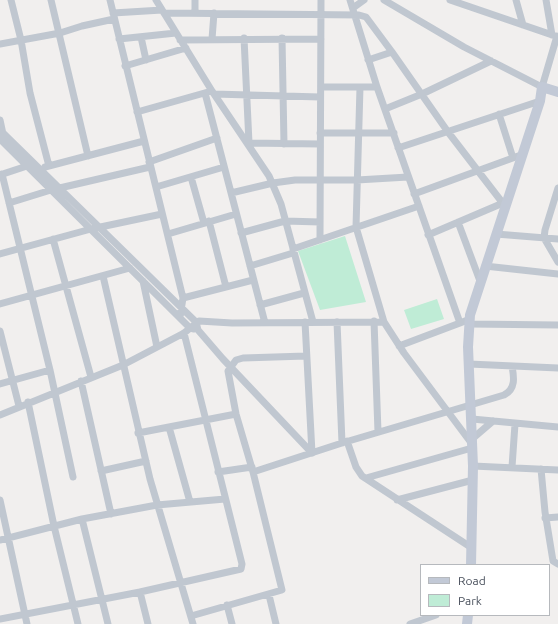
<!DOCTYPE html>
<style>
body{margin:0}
#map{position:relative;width:558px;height:624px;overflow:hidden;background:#f1efee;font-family:Ubuntu,sans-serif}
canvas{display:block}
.legend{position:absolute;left:420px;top:564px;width:130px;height:52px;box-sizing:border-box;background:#fff;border:1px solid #b6b9bd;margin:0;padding:5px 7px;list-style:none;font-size:12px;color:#484f5b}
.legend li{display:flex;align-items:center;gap:8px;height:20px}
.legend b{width:20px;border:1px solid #b6b9bd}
</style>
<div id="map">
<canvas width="558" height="624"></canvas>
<ul class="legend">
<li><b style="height:5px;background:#c2c9d6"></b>Road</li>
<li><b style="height:11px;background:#bfecd6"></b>Park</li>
</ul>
</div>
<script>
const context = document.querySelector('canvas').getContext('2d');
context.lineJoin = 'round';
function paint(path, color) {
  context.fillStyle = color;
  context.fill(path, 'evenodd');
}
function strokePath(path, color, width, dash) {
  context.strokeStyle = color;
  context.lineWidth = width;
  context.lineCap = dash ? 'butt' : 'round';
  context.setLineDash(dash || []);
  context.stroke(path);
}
const green = new Path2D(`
 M345,236L366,302L320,310L298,251Z
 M437,299L444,319L411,329L404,310Z`);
const street = new Path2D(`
 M11,0L21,40L30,93L49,166
 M51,0L88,156
 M110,0L183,298L180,317
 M156,0L212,91L269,176L281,204L313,322
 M350,0L377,87L460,323L470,319
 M384,0L464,47L542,87L557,36
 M450,0L558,37
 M516,0L523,25
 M546,0L552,35
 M353,8L364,0
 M195,12V0
 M113,13L162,10
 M164,13L359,15L366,17L392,52L448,132L505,206
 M141,37L146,60
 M244,38L249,143L320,144
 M282,38L284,144
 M119,39L176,33
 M212,39L214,13
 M180,40L321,39
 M0,44L60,33L82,26L114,19
 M368,60L392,52
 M125,66L186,48
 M321,87H377
 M360,87L356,227L384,322L404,353L472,444
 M205,93L265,323
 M214,94L320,97
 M385,109L422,94L491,61
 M137,112L208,92
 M499,114L513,158
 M0,120L3,134
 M0,130L196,322L198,330L223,359L312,453
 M320,133H394
 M0,139L190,328L194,329
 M398,148L540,101
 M149,162L217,138
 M45,167L144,141
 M2,174L50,370L73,477
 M0,175L27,166
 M191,177L204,223
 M156,187L224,167
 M558,188L545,230L544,238L558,262
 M231,193L273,183L295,180H357L408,177
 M414,194L521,155
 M9,203L51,190L150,167
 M209,221L226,287
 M458,222L480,281
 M241,233L285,221L320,222
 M168,234L236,214
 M496,234L558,239
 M428,235L503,203
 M53,239L91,377
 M320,240L321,0
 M293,249L419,206
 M0,254L91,229L162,214
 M250,266L293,253
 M485,266L558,274
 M103,276L150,479L193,624
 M143,281L157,347
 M183,298L253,280
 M0,304L130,268
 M260,305L304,293
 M374,321L378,432
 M305,322L312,453
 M337,322L342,443
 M470,324L558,325
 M0,331L19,406
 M399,346L460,323
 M469,364L558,368
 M81,381L111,514
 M0,384L50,370
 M28,402L54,526L78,624
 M0,415L123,365L184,333L199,321L232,323L384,322
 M472,419L558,427
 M169,427L190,502
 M138,433L236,414
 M472,439L493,421
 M347,441L356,467L362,476L472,548
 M473,466L558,470
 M512,467L515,424
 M541,469L545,512L553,561L558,564
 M101,471L146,461
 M218,472L252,467
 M253,472L342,443L504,395C516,389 514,377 512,366
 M366,478L472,448
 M0,500L27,624
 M397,500L473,480
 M545,518L558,517
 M82,519L108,624
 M0,540L82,519L157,505L225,499
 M140,592L148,624
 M269,595L276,624
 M227,605L232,624
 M191,616L282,590L253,472L236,414L228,371L236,360L243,358L306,356
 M0,619L140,592L241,569L242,564L184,333
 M410,624L436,615`);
const secondary = new Path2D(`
 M471,565L473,466L468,347L470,315L540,101L542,87L558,92
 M467,624L468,615`);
paint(green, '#bfecd6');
strokePath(street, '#c0c7d0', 7);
strokePath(secondary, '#c2c9d6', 10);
</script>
